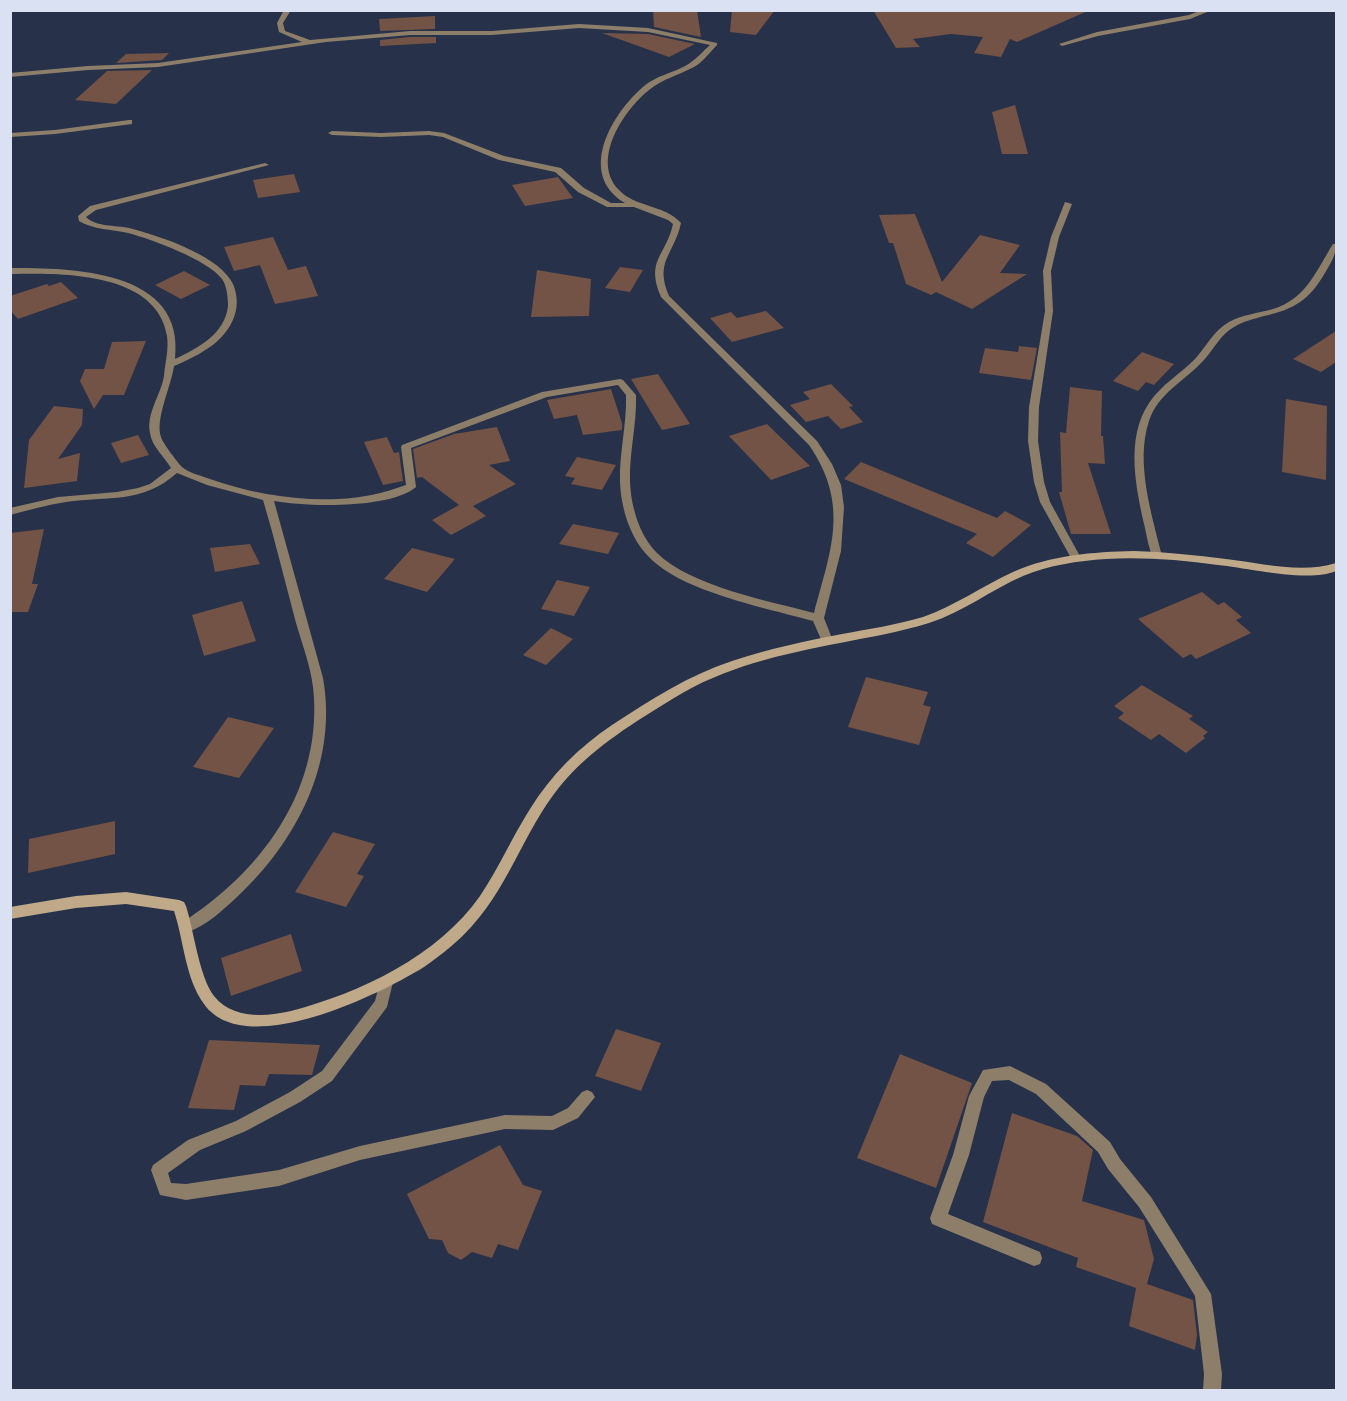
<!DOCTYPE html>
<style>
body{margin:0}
#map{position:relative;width:1347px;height:1401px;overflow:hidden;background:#27314a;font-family:Roboto,sans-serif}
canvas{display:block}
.frame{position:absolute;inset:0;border:12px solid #dae1f2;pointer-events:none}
</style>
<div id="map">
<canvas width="1347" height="1401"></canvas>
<div class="frame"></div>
</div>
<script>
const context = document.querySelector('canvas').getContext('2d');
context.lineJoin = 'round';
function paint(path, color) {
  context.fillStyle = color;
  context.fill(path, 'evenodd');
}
const building = new Path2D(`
 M653,10H697L701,37L654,27Z
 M732,10H775L756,35L730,32Z
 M873,10H1090L1017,42L1010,39L1001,57L974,53L983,37L951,34L913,39L920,47L896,48Z
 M435,16V29L380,31L379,19Z
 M602,33L648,34L695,44L669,57Z
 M410,37H436V43L380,46V40Z
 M169,53L162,60L116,63L126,54Z
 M152,70L116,104L75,100L107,71Z
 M1015,105L1028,154H1002L992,112Z
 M294,174L300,192L258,198L253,180Z
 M558,177L573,198L525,206L512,185Z
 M915,214L942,282L980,235L1020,245L1000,273L1027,274L972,309L936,292L931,295L906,284L893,243H889L879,215Z
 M273,237L288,270L306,266L318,296L275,304L260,265L234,271L224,247Z
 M620,267L643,270L630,292L605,288Z
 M537,270L591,279L589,316L531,317Z
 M184,271L210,285L181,299L155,285Z
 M61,282L78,298L18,319L10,310V296L47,284L49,286Z
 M766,311L784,328L732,342L710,318L731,312L737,318Z
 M1336,331V362L1321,372L1293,359Z
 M146,341L124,395H103L94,409L80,381L85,369H104L112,342Z
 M1019,346L1037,348L1031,380L979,373L985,348L1018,352Z
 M1142,352L1174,364L1154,385L1146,382L1138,391L1113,381Z
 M658,374L690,424L662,430L631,379Z
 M831,384L853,406L849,407L863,422L841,429L828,416L806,422L790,405L810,399L803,392Z
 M1070,387L1102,391L1101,436H1103L1105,464L1088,463L1111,534H1071L1059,492H1062L1060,432L1066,433Z
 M611,389L622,423V430L583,435L577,415L554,419L547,400Z
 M1286,399L1327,406L1326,480L1282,472Z
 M54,406L83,409L82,425L58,459L80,453L77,481L24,488L29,440Z
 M767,424L810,466L771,480L729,436Z
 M497,427L510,461L489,465L516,484L473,506L486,516L451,535L432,520L459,505L422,477L417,478L413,449L454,434Z
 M138,435L149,455L121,463L111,443Z
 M387,437L394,453L399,452L403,481L383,485L364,442Z
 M577,457L616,465L602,490L571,484L575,478L565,476Z
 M861,462L997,518L1005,511L1031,525L993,557L966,543L977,534L844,479Z
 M573,524L619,533L608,554L559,544Z
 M44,529L32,584H38L28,612H10V533Z
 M250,544L260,564L215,572L210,548Z
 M412,548L455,559L427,592L384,579Z
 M557,580L590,587L574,616L541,609Z
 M1202,592L1218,605L1224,602L1242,617L1236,620L1251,633L1196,659L1191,654L1183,658L1138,619Z
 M242,601L256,641L204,656L192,615Z
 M551,628L573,639L546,665L523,655Z
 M866,677L928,692L923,705L931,707L919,745L848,727Z
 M1142,685L1193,716L1189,719L1208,732L1203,736L1205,738L1186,753L1159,734L1151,740L1118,718L1124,713L1114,706Z
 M228,717L274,728L239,778L193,767Z
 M115,821V854L28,873L29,839Z
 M333,832L375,844L357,874L364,876L346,907L295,892Z
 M291,934L302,971L231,996L221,958Z
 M616,1029L661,1043L641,1091L595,1076Z
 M209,1040L320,1045L312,1075L269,1074L265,1086L240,1085L234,1110L188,1108Z
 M900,1054L972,1083L936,1188L857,1158Z
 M1012,1113L1077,1136L1093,1150L1082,1201L1144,1220L1154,1259L1147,1284L1193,1300L1197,1335L1195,1350L1129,1326L1136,1288L1076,1267L1078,1258L983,1222Z
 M500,1145L523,1185L542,1191L518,1250L498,1244L492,1258L472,1252L461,1260L448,1253L442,1240L429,1239L407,1194Z`);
const street = new Path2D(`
 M284,10H291L283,23L285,31L310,40L410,31H492L579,24L648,28L717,43V45C710,52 703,62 694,67C679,75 662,79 649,90C624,110 591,159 618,189C635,208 664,204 681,223C674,255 654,261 669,296L817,441L832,464L841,485L844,507L841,551L824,618L833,641L831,644H823L813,621C767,608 682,592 649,557C630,538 621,508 620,482C619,453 627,424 626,395L618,385L547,397L411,448L416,487C390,509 307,507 274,501L323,678C338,762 297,841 237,897C223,910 206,926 188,932L183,930L181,926L183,922C260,872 319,794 314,698C313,672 303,647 296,623C285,582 275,540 263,500L207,485L177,473C142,504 108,496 66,502C47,505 29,510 10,515V508L58,497L117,492L138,488L150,484L171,468C164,456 152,447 150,433C146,413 161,395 164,376C165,363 169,350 167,336C157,271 59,273 10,274V268C71,268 186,269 175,359C198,348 225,334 228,306C228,298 227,286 222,279C208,260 151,239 128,233C111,229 94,230 79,221L78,216L90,206L265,163L269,165L96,210L86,217C96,227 115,225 129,228C157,235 214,254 230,279C236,287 238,300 236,310C230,340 200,355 174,366C171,387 155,419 161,437C162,442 178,463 182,467C189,473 199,475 207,478C249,493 294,501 338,499C362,498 384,493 406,485L401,447L402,445L542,392L620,379L623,380L636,395C637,424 629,453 630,482C631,506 639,535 657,553C690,586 769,601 814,613C831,549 850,505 809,445L661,297C645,260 666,256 673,224L668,220L634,207H607L578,192L555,172L499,160L443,137L429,135L381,137L332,135L328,133L332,131L381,133L429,131L444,133L504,156L561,168L584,188L611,203H625C576,174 612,113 644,86C656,76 672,73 685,66C695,61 702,52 710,45L648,32L579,28L492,35H410L326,42L158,67L88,70L10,77V73L88,66L158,63L302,42L279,32L277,23Z
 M1202,10H1212L1190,19L1098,36L1062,46L1059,44L1097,32L1189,15Z
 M129,120H132V124L55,134L10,137V133L55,130Z
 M1065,202L1072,204L1059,237L1051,271L1053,311L1039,407L1038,441L1044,482L1050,502L1081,558L1076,562L1071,558L1040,502L1034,482L1028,441L1029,407L1045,311L1043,271L1051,237Z
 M1333,244H1336C1336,255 1331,263 1325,273C1309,300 1295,309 1264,316C1254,319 1243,321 1234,327C1221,334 1214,349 1204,360C1185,381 1158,393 1149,421C1135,463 1152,515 1162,556L1161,558H1153C1149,549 1147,538 1145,528C1136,489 1125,439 1149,403C1161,385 1180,374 1195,359C1206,347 1214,330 1229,322C1242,315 1258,313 1273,309C1306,299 1316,271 1333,244Z
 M386,976L391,978L393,982L387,1007L332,1081L300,1102L246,1131L200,1150L168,1173L171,1183L186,1184L279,1170L360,1146L505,1115L552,1116L568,1108L582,1092L587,1090L592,1092L595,1097L578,1118L553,1130L505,1129L360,1160L279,1186L186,1200L160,1195L151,1170L153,1165L188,1140L236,1121L290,1092L322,1071L375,1001L381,978Z
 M1010,1066L1046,1084L1110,1142L1120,1159L1151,1197L1211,1294L1222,1374L1221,1390H1203L1204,1374L1195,1296L1139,1207L1108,1169L1098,1152L1036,1094L1009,1080L992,1081L984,1097L969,1155L948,1214L1040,1252L1042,1258L1040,1264L1034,1266L932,1224L930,1218L953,1155L969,1096L983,1070Z`);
const secondary = new Path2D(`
 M1134,551C1165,552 1196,555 1226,559C1262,563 1301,574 1336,563V571C1308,583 1249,568 1218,565C1181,560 1143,557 1106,559C1078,561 1049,565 1023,576C991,590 963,612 929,623C900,632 870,637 840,643C782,654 724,667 674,698C635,722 597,745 567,778C527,822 512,882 472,926C458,942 441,955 424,967C379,995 244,1061 204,1004C185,978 184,941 174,911L126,904L76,908L10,919V907L76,896L126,892L179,900L184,902L186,906C194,931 199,976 214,996C232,1019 265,1017 291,1011C360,993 438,956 480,896C499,868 512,837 530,809C551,775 579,747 612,725C650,700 689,675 732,661C768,649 805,641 842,634C869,629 896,625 923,617C955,606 982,586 1013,572C1051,555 1093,552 1134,551Z`);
paint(building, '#725345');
paint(street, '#8c7e69');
paint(secondary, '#bfa988');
</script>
